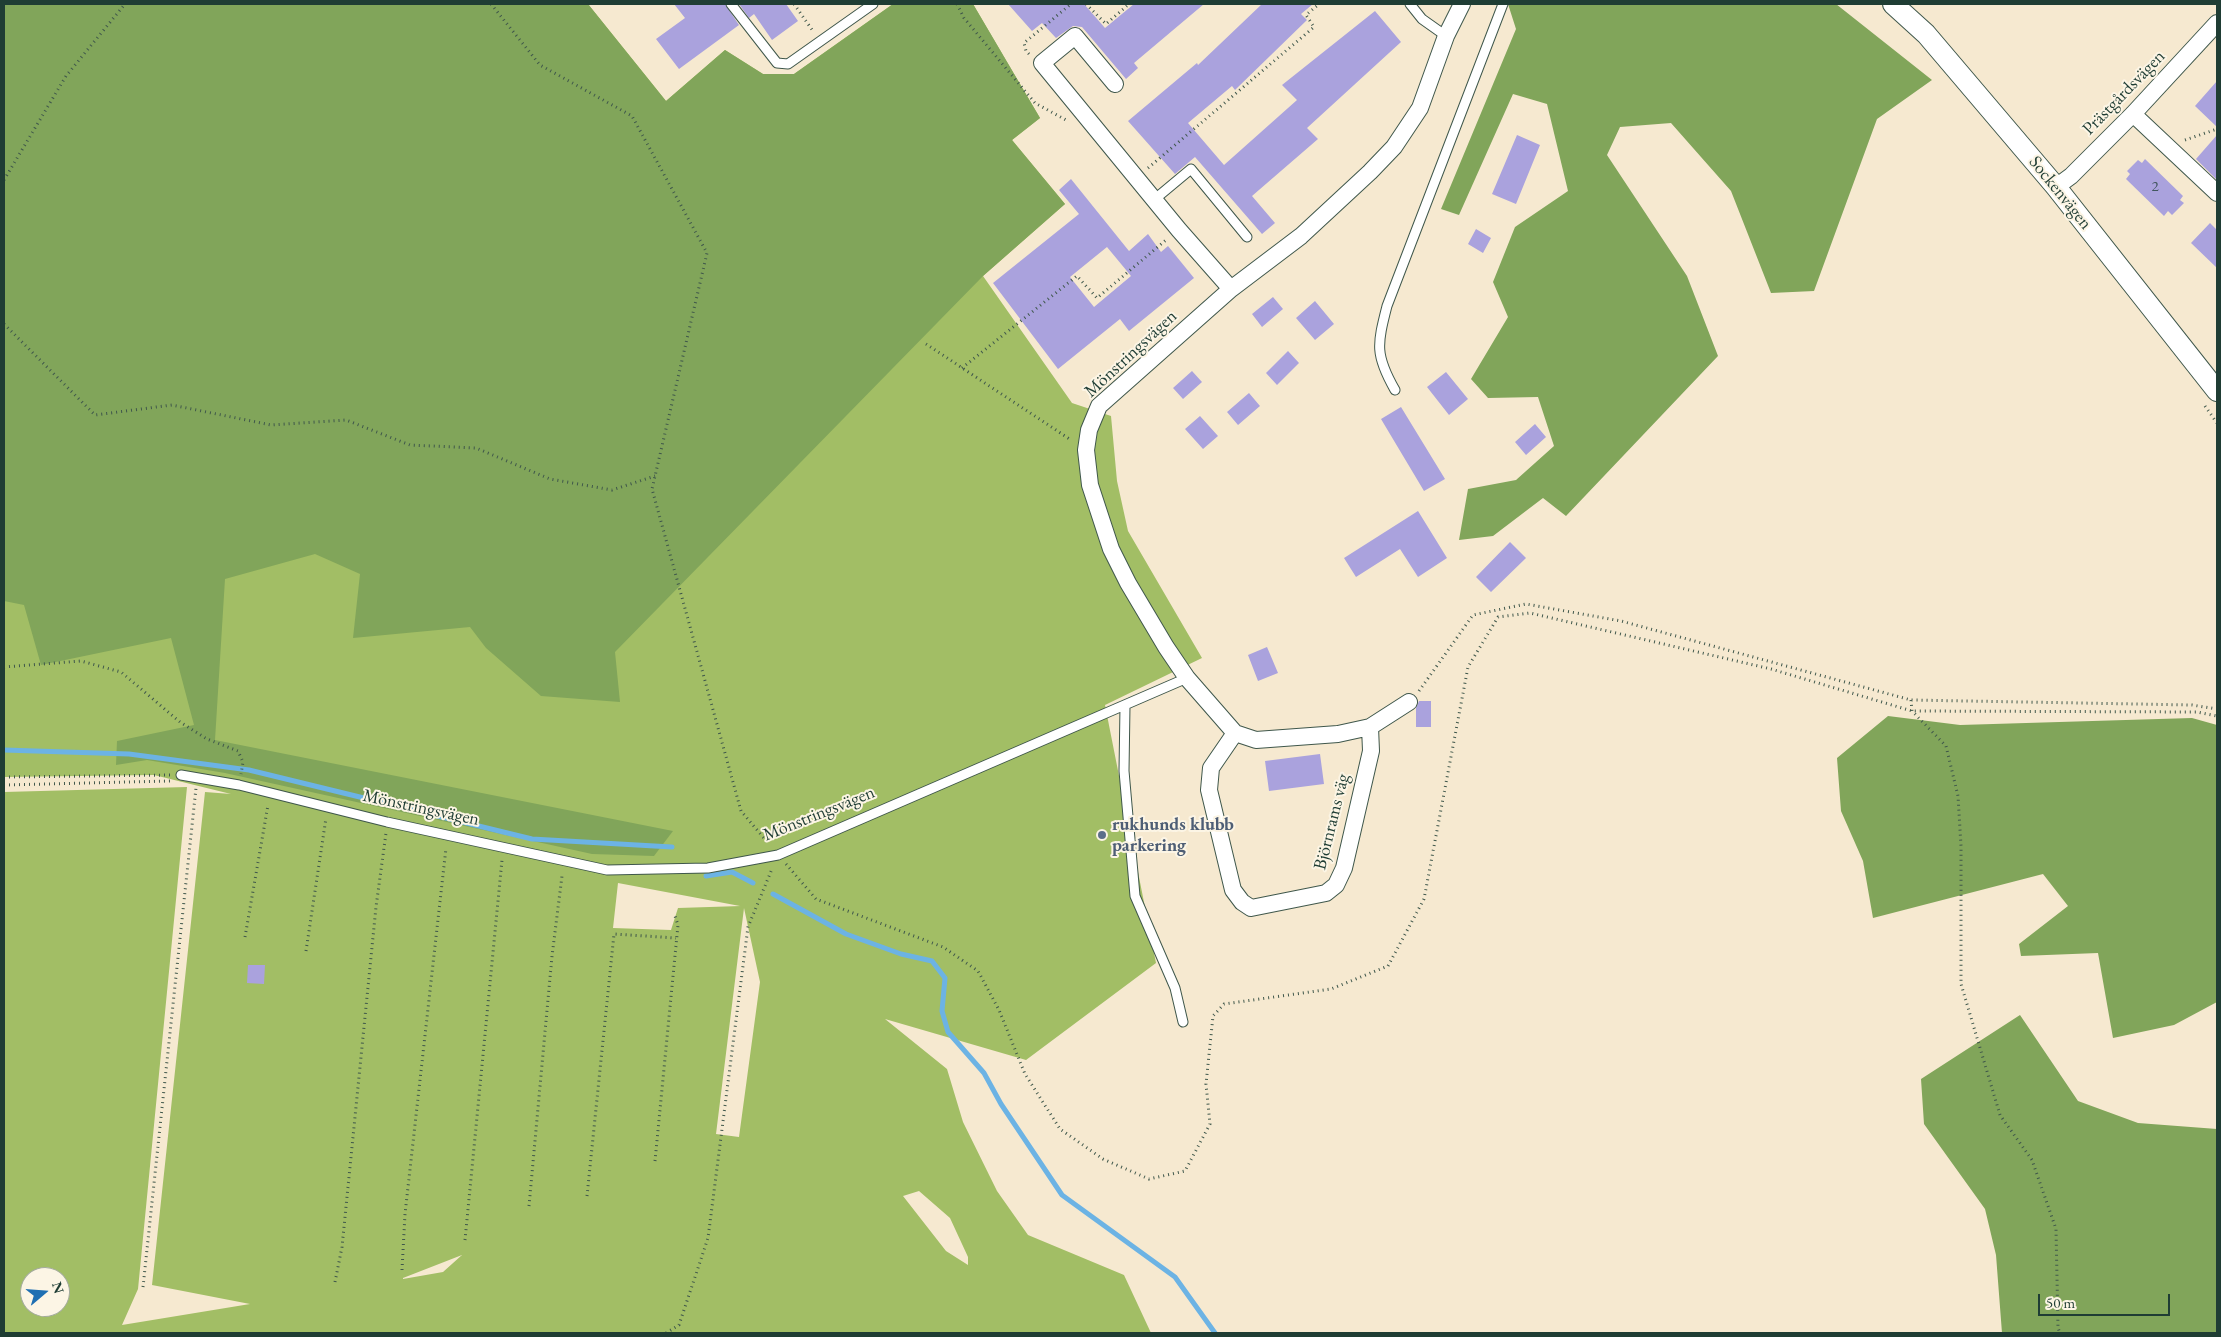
<!DOCTYPE html>
<meta charset="utf-8">
<style>
body{margin:0}
#map{position:relative;width:2221px;height:1337px;overflow:hidden;background:#f6e9d0;font-family:"EB Garamond",serif}
canvas{display:block}
.frame{position:absolute;inset:0;border:5px solid #1f3d34;pointer-events:none}
.north{position:absolute;left:20px;top:1267px;width:50px;height:50px;box-sizing:border-box;background:#fcf5e5;border:1px solid #a4ab9e;border-radius:50%;rotate:72deg;font-size:14px;font-weight:700;line-height:20px;text-align:center;color:#1f3d34}
.north::after{content:'';display:block;margin:auto;width:18px;height:22px;background:#1f6fb2;clip-path:polygon(50% 0,100% 100%,50% 72%,0 100%)}
.scale{position:absolute;left:2038px;top:1294px;width:132px;height:22px;box-sizing:border-box;border:2px solid #1f3d34;border-top:0;padding-left:6px;font-size:15px;line-height:18px;white-space:nowrap;color:#1f3d34;-webkit-text-stroke:4px #fcf5e5;paint-order:stroke}
</style>
<div id="map">
<canvas width="2221" height="1337"></canvas>
<div class="frame"></div>
<div class="north">N</div>
<div class="scale">50 m</div>
</div>
<script>
const context = document.querySelector('canvas').getContext('2d');
context.lineJoin = 'round';
function paint(path, color) {
  context.fillStyle = color;
  context.fill(path, 'evenodd');
}
function strokePath(path, color, width, dash) {
  context.strokeStyle = color;
  context.lineWidth = width;
  context.lineCap = dash ? 'butt' : 'round';
  context.setLineDash(dash || []);
  context.stroke(path);
}
function label(font, color, halo, rows, align = 'center') {
  context.font = font + ' "EB Garamond",serif';
  context.lineWidth = 4;
  context.setLineDash([]);
  context.textBaseline = 'middle';
  context.strokeStyle = halo;
  context.fillStyle = color;
  for (const [text, x, y, turn = 0] of rows) {
    context.save();
    context.translate(x, y);
    context.rotate((+turn || 0) * Math.PI / 180);
    context.textAlign = isNaN(turn) ? turn : align;
    if (halo) context.strokeText(text, 0, 0);
    context.fillText(text, 0, 0);
    context.restore();
  }
}
const green = new Path2D(`
 M4,4H588L666,101L725,50L763,74H794L893,4H973L1040,118L1012,140L1065,204L983,276L1072,403L1111,416L1117,481L1128,531L1202,658L1105,705L1156,963L1026,1060L885,1019L947,1069L963,1122L997,1191L1028,1235L1124,1275L1151,1333H4V792L187,787L138,1289L122,1325L250,1304L152,1285L205,792L231,794L154,775L4,777ZM618,883L740,906H741L678,908L671,930L613,928ZM744,908L760,982L739,1137L716,1134ZM919,1191L950,1218L968,1257V1265L946,1251L903,1196ZM462,1255L443,1272L403,1279V1278ZM30,1277H60V1307H30Z`);
const forest = new Path2D(`
 M4,4H588L666,101L725,50L763,74H794L893,4H973L1040,118L1012,140L1065,204L983,276L615,652L620,702L541,696L486,648L470,627L353,638L360,574L315,554L225,579L215,740L673,831L654,856L592,854L225,773L147,760L116,765L117,741L194,725L171,638L41,665L24,605L4,601Z
 M1508,4H1836L1932,80L1877,119L1814,291L1771,293L1731,191L1671,123L1620,127L1607,155L1687,276L1718,356L1566,516L1543,498L1493,536L1459,540L1468,489L1516,480L1554,446L1538,397L1488,398L1471,379L1508,317L1493,282L1515,227L1568,191L1547,104L1513,94L1459,215L1441,209L1516,29Z
 M1888,716L1960,725L2192,718L2217,725V1002L2174,1025L2113,1038L2098,953L2021,956L2019,944L2068,906L2043,874L1873,918L1863,861L1841,811L1837,758Z
 M2020,1015L2078,1101L2138,1123L2217,1129V1333H2002L1996,1255L1985,1209L1924,1124L1921,1079Z`);
const stream = new Path2D(`
 M4,750L129,754L249,770L532,839L672,847
 M706,876L732,872L753,883
 M773,894L846,934L901,954L932,961L945,978L942,1011L948,1032L984,1073L1001,1104L1062,1195L1175,1277L1215,1333`);
const building = new Path2D(`
 M674,4H725L739,25L679,69L656,39L685,18Z
 M739,4H786L798,21L772,40L754,14L749,18Z
 M1008,4H1084L1105,28L1134,4H1204L1134,63L1138,68L1126,79L1082,27L1073,26L1056,38L1042,23L1032,31Z
 M1262,4H1313L1301,14L1307,20L1235,90L1232,86L1188,123L1224,165L1297,100L1282,85L1375,11L1401,42L1307,128L1318,139L1252,196L1275,223L1262,234L1195,157L1175,174L1128,121L1197,63L1198,65Z
 M2217,81V127L2195,106Z
 M1517,135L1540,145L1516,204L1492,194Z
 M2217,135V180L2196,159Z
 M2145,159L2183,196L2180,200L2184,203L2172,215L2168,211L2164,216L2126,179L2130,174L2127,171L2138,160L2142,163Z
 M1071,179L1129,251L1148,234L1161,252L1168,246L1194,278L1129,331L1120,319L1058,369L993,283L1079,214L1059,190ZM1107,247L1131,276L1094,307L1070,277Z
 M2210,223L2217,230V268L2191,243Z
 M1476,229L1491,238L1483,253L1468,244Z
 M1273,297L1283,309L1262,327L1252,314Z
 M1315,301L1334,324L1315,340L1296,318Z
 M1288,351L1299,363L1277,385L1266,373Z
 M1192,371L1202,382L1183,399L1173,388Z
 M1446,372L1468,399L1449,415L1427,387Z
 M1249,393L1260,406L1238,425L1227,412Z
 M1401,407L1445,479L1424,491L1381,419Z
 M1200,416L1218,436L1203,449L1185,429Z
 M1535,424L1546,437L1526,455L1515,442Z
 M1418,511L1447,558L1418,577L1400,549L1356,577L1344,558Z
 M1510,542L1526,558L1491,592L1476,577Z
 M1267,647L1278,673L1258,681L1248,655Z
 M1419,701H1431V727H1416V708Z
 M1320,754L1324,784L1269,791L1265,761Z
 M248,965H265L264,984L247,983Z`);
const path = new Path2D(`
 M491,4L540,65L632,116L707,253L652,489L741,811L769,844
 M794,4L813,31
 M957,4L964,18L1035,103L1066,120
 M1086,4L1106,24L1129,4
 M1029,54L1026,51L1024,43L1071,4
 M2185,140L2217,129
 M1148,168L1314,27L1306,15L1319,4
 M4,180L66,76L125,4
 M4,324L95,415L172,405L271,425L346,420L410,445L476,448L550,479L612,490L655,476
 M926,344L1071,440
 M962,368L1077,276L1097,298L1166,240
 M2205,406L2217,423
 M4,667L81,661L121,672L180,722L207,739L238,751L243,762L241,774
 M1419,691L1473,615L1526,604L1621,621L1911,700L2192,705L2217,709
 M1911,700L1912,711L1946,746L1958,796L1961,846V984L2000,1115L2032,1160L2056,1229L2058,1328L2060,1333
 M4,777L171,775
 M4,785L170,781
 M786,864L816,899L943,947L978,971L999,1010L1025,1074L1060,1129L1103,1159L1149,1179L1185,1171L1210,1124L1206,1084L1213,1016L1224,1004L1331,989L1388,966L1424,899L1468,667L1498,617L1530,613L1771,669L1912,711L2197,712L2217,716
 M245,937L268,805
 M306,951L326,818
 M655,1161L678,925L674,913
 M587,1196L614,934L676,938
 M529,1206L552,956L562,876
 M465,1240L502,860
 M402,1270L405,1214L446,848
 M335,1282L342,1247L376,907L386,833
 M143,1287L196,788
 M666,1333L679,1325L708,1238L748,927L772,869`);
const service = new Path2D(`
 M731,4L777,63L788,64L873,4
 M1410,4L1422,19L1446,36
 M1155,199L1191,169L1247,237
 M1395,390C1375,355 1377,345 1387,306L1503,4
 M1125,706L1124,771L1135,896L1175,988L1183,1022
 M181,775L239,785L387,822L607,870L708,868L778,855L1187,678`);
const minor = new Path2D(`
 M1115,84L1075,36L1042,63L1179,230L1231,289
 M2133,114L2217,193
 M2056,187L2071,176L2133,114L2217,23
 M1409,702L1370,727L1338,734L1256,740L1235,733L1187,678L1166,647L1128,583L1111,549L1090,485L1086,450L1089,430L1099,406L1231,289L1301,236L1370,172L1394,147L1420,108L1446,36L1462,4
 M1235,733L1211,768L1209,790L1233,890L1242,902L1251,908L1326,893L1336,885L1344,868L1371,751L1370,727`);
const tertiary = new Path2D(`
 M1893,4L1926,34L2056,187L2217,391`);
const markers = [
 [1102,835,5,"#5c6f8a"]
];
const numberNames = [
 ["2",2155,187]
];
const streetNames = [
 ["Prästgårdsvägen",2124,93,-46],
 ["Sockenvägen",2060,193,51],
 ["Mönstringsvägen",1131,354,-43],
 ["Mönstringsvägen",421,808,12],
 ["Mönstringsvägen",819,814,-22],
 ["Björnrams väg",1332,822,-76]
];
const serviceNames = [
 ["rukhunds klubb",1112,825],
 ["parkering",1112,846]
];
paint(green, '#a2be65');
paint(forest, '#81a55a');
strokePath(stream, '#6cb3e4', 5);
paint(building, '#aaa2dd');
strokePath(service, '#3f574b', 11);
strokePath(minor, '#3f574b', 18);
strokePath(tertiary, '#3f574b', 22);
strokePath(path, '#3f574b', 3, [1, 4]);
strokePath(service, '#fff', 9);
strokePath(minor, '#fff', 16);
strokePath(tertiary, '#fff', 20);
for (const [x, y, r, color] of markers) {
  const dot = new Path2D();
  dot.arc(x, y, r, 0, 2 * Math.PI);
  context.fillStyle = color;
  context.fill(dot);
  strokePath(dot, '#fcf5e5', 2);
}
label('15px', '#42565e', null, numberNames);
label('18px', '#1f3d34', '#fcf5e5', streetNames);
label('bold 18px', '#4e5e75', '#fcf5e5', serviceNames, 'left');
</script>
